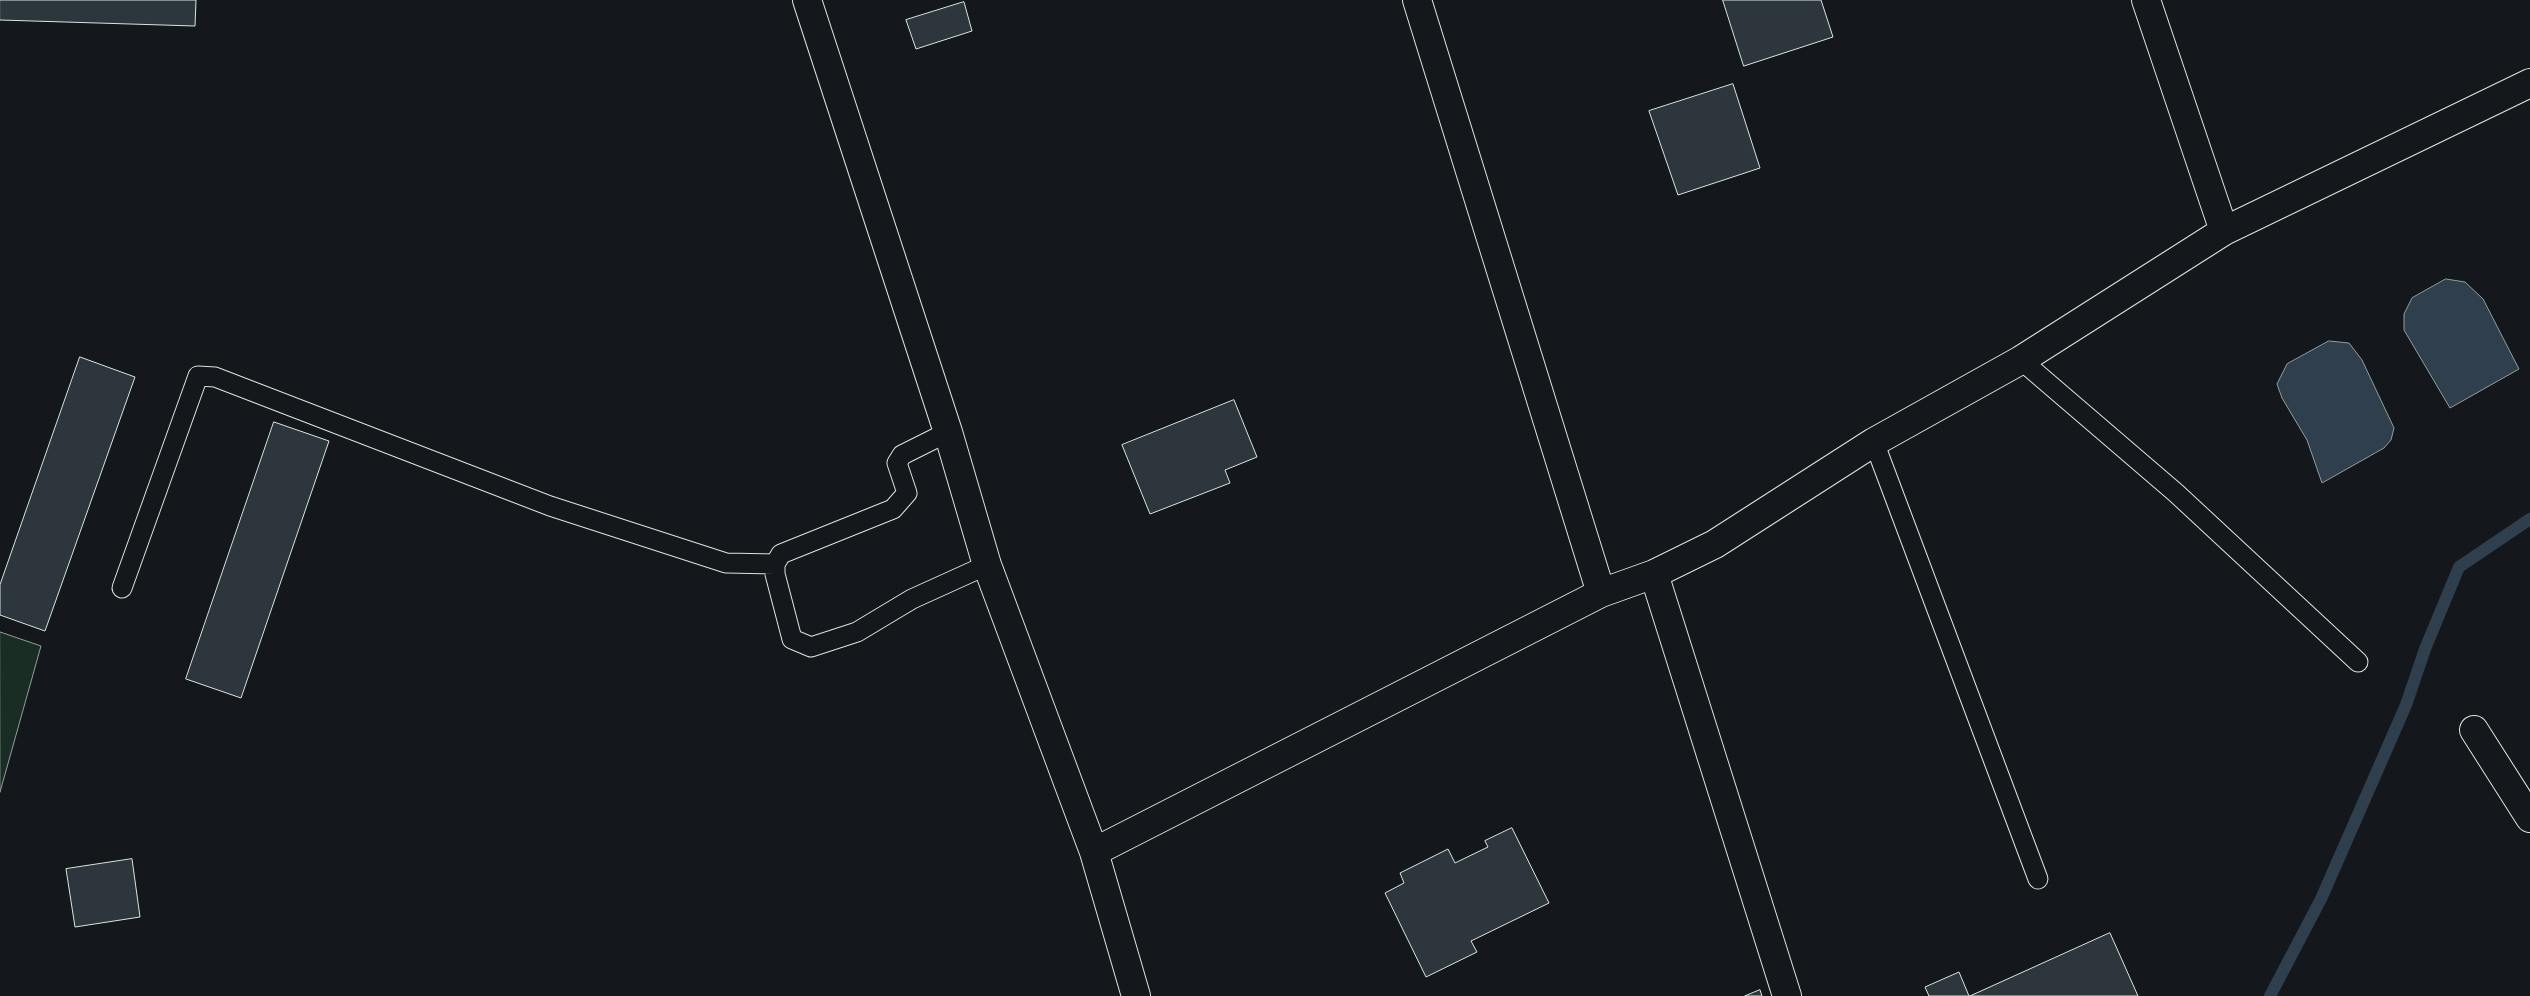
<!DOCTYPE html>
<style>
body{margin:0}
canvas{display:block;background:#14181c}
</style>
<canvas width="2530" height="996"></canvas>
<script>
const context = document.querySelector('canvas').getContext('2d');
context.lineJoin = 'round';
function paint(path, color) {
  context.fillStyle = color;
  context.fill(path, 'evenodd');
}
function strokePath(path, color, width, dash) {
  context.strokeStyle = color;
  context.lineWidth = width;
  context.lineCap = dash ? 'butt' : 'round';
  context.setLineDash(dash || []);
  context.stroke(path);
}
const green = new Path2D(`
 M0,632L41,646L0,792Z`);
const water = new Path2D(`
 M2446,279L2465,282L2483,299L2519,369L2450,408L2404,330V314L2412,298Z
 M2329,341L2349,343L2362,360L2394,428L2391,440L2384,448L2322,483L2307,440L2282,398L2277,384L2287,364Z`);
const stream = new Path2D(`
 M2270,996L2321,899L2406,705L2425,649L2459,567L2530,519`);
const building = new Path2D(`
 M0,0H196L195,26L0,20Z
 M1723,0H1821L1833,37L1744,66Z
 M964,2L972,31L916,49L906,20Z
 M1733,84L1760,168L1678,195L1649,111Z
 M80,357L135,377L45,631L0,615V585Z
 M1234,400L1257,457L1225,470L1230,483L1150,514L1122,445Z
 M274,422L329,441L241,698L186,679Z
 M1512,828L1549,903L1471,941L1477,952L1426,977L1385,893L1404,883L1400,873L1448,849L1455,863L1488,847L1485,841Z
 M132,859L140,917L75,927L66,869Z
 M2110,933L2138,996H1929L1925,987L1959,972L1969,996Z
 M1760,990L1762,996H1745Z`);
const service = new Path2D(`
 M2021,360L2176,493L2358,662
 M948,432L902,455L897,463L907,493L893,509L781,554L775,564V574L792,639L811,647L857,632L912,599L987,565
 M1874,442L2038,879
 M122,588L198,376L215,377L550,506L726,563L775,564`);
const minor = new Path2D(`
 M807,0L948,432L987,565L1094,852L1136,996
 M1417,0L1601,593
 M2146,0L2224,231
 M1654,574L1787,996
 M2474,730L2530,818
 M1094,852L1601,593L1654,574L1715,544L1874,442L2021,360L2224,231L2530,83`);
paint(green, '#1a2d24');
strokePath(green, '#939e99', 1);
paint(water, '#2f3f4d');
strokePath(water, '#939e99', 1);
strokePath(stream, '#2f3f4d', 12);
paint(building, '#2c363c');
strokePath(building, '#d8e6dc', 1);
strokePath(service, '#d8e6dc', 21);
strokePath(minor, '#d8e6dc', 30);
strokePath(service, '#14181c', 19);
strokePath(minor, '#14181c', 28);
</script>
